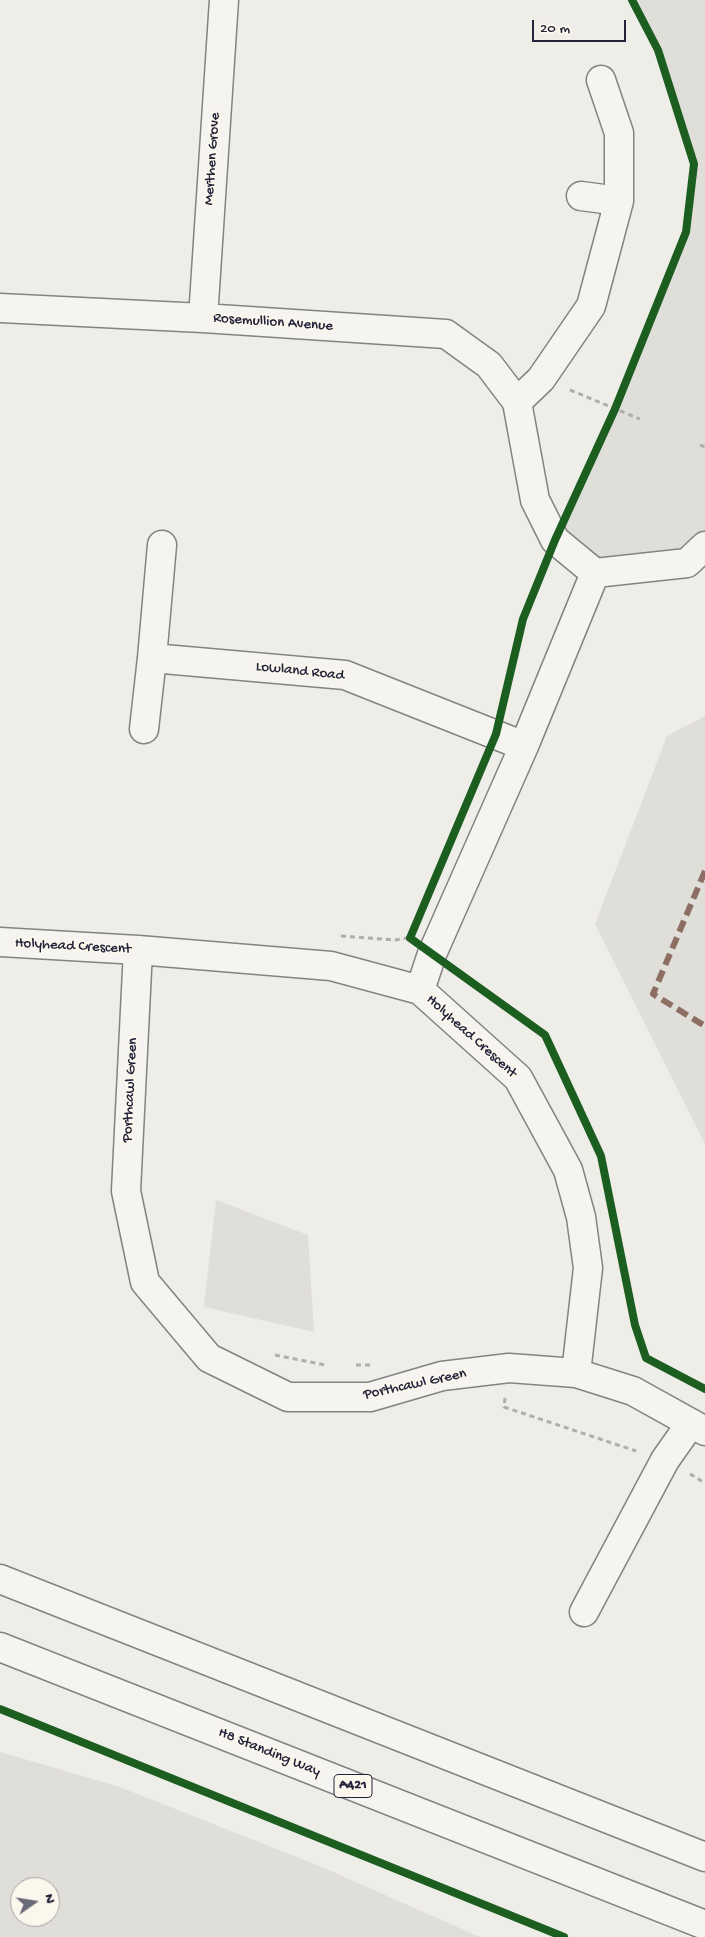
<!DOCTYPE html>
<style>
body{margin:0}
#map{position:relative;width:705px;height:1937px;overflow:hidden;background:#efede8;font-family:"Gochi Hand",sans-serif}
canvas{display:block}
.north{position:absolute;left:10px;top:1877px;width:50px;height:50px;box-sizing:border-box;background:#fbf7ec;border:1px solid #a4a2a5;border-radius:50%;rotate:77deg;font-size:14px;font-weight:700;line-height:20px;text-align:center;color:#22223b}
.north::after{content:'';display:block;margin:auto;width:18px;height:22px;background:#6a6978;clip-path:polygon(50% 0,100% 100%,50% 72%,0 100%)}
.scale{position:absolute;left:532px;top:20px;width:94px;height:22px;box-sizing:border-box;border:2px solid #22223b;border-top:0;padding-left:6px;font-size:15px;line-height:18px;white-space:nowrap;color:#22223b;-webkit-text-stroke:4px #fbf7ec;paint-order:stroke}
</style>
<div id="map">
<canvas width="705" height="1937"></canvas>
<div class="north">N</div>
<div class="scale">20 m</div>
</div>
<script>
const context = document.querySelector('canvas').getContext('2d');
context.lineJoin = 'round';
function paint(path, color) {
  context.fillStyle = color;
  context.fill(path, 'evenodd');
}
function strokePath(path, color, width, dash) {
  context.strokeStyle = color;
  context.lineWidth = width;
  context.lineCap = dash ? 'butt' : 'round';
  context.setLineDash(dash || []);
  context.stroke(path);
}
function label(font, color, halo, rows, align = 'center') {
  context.font = font + ' "Gochi Hand",sans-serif';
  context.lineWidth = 4;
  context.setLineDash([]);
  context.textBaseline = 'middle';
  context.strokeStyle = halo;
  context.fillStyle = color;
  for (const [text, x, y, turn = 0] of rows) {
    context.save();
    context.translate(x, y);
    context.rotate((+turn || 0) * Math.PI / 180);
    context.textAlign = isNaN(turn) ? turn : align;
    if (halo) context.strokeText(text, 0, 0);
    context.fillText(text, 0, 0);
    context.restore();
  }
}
const green = new Path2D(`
 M632,0H705V546L595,573L555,540L615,409L686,232L694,164L658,50Z
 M705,716V1144L595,924L667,736Z
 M216,1200L308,1235L314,1332L204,1307Z
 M0,1752L117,1786L322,1867L480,1937H0ZM20,1887H50V1917H20Z`);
const path = new Path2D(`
 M570,390L640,419
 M700,445L705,447
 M341,936L395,940L407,938
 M275,1355L325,1365
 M356,1365H370
 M505,1398L504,1407L636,1451
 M690,1474L705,1483`);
const street = new Path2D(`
 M581,196L619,201
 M0,308L203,318L446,334L489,365L517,402L535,500L555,540L595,573L687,563L705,546
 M203,318L224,0
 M517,402L541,379L591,306L619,201V133L601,80
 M152,658L345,675L524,746
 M144,729L152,658L162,545
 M0,942L138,950L331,966L420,990L518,1078L568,1170L581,1217L588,1268L576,1373
 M138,950L126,1191L145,1282L209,1358L288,1397H370L442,1376L509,1368L576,1373L633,1391L705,1431
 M420,990L432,954L524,746L595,573
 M584,1612L665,1460L691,1423`);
const highway = new Path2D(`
 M0,1579L705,1857
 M0,1647L705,1925`);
const quiet = new Path2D(`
 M705,871L653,994L705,1026`);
const cycleway = new Path2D(`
 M632,0L658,50L694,164L686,232L615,409L555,540L523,619L496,734L410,938L545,1035L601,1156L635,1325L646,1358L705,1389
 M0,1709L564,1937`);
const shields = [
 [353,1786,38]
];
const shieldNames = [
 ["A421",353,1786]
];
const streetNames = [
 ["Merthen Grove",213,159,-86],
 ["Rosemullion Avenue",273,323,4],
 ["Lowland Road",300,672,6],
 ["Holyhead Crescent",73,947,3],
 ["Holyhead Crescent",471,1037,42],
 ["Porthcawl Green",131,1090,-87],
 ["Porthcawl Green",415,1385,-12],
 ["H8 Standing Way",269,1753,22]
];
paint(green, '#e0ded9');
strokePath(street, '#838284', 31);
strokePath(highway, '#838284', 31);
strokePath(path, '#afaeae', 3, [5, 4]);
strokePath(street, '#f5f4f0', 28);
strokePath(highway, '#f5f4f0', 28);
strokePath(quiet, '#8d6e63', 6, [12, 6]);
strokePath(cycleway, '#1b5e20', 8);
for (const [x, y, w] of shields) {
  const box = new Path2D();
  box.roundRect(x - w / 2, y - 11.5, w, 23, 4);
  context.fillStyle = '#fbf7ec';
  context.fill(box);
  strokePath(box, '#22223b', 1);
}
label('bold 14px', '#22223b', null, shieldNames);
label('15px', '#22223b', '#fbf7ec', streetNames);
</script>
